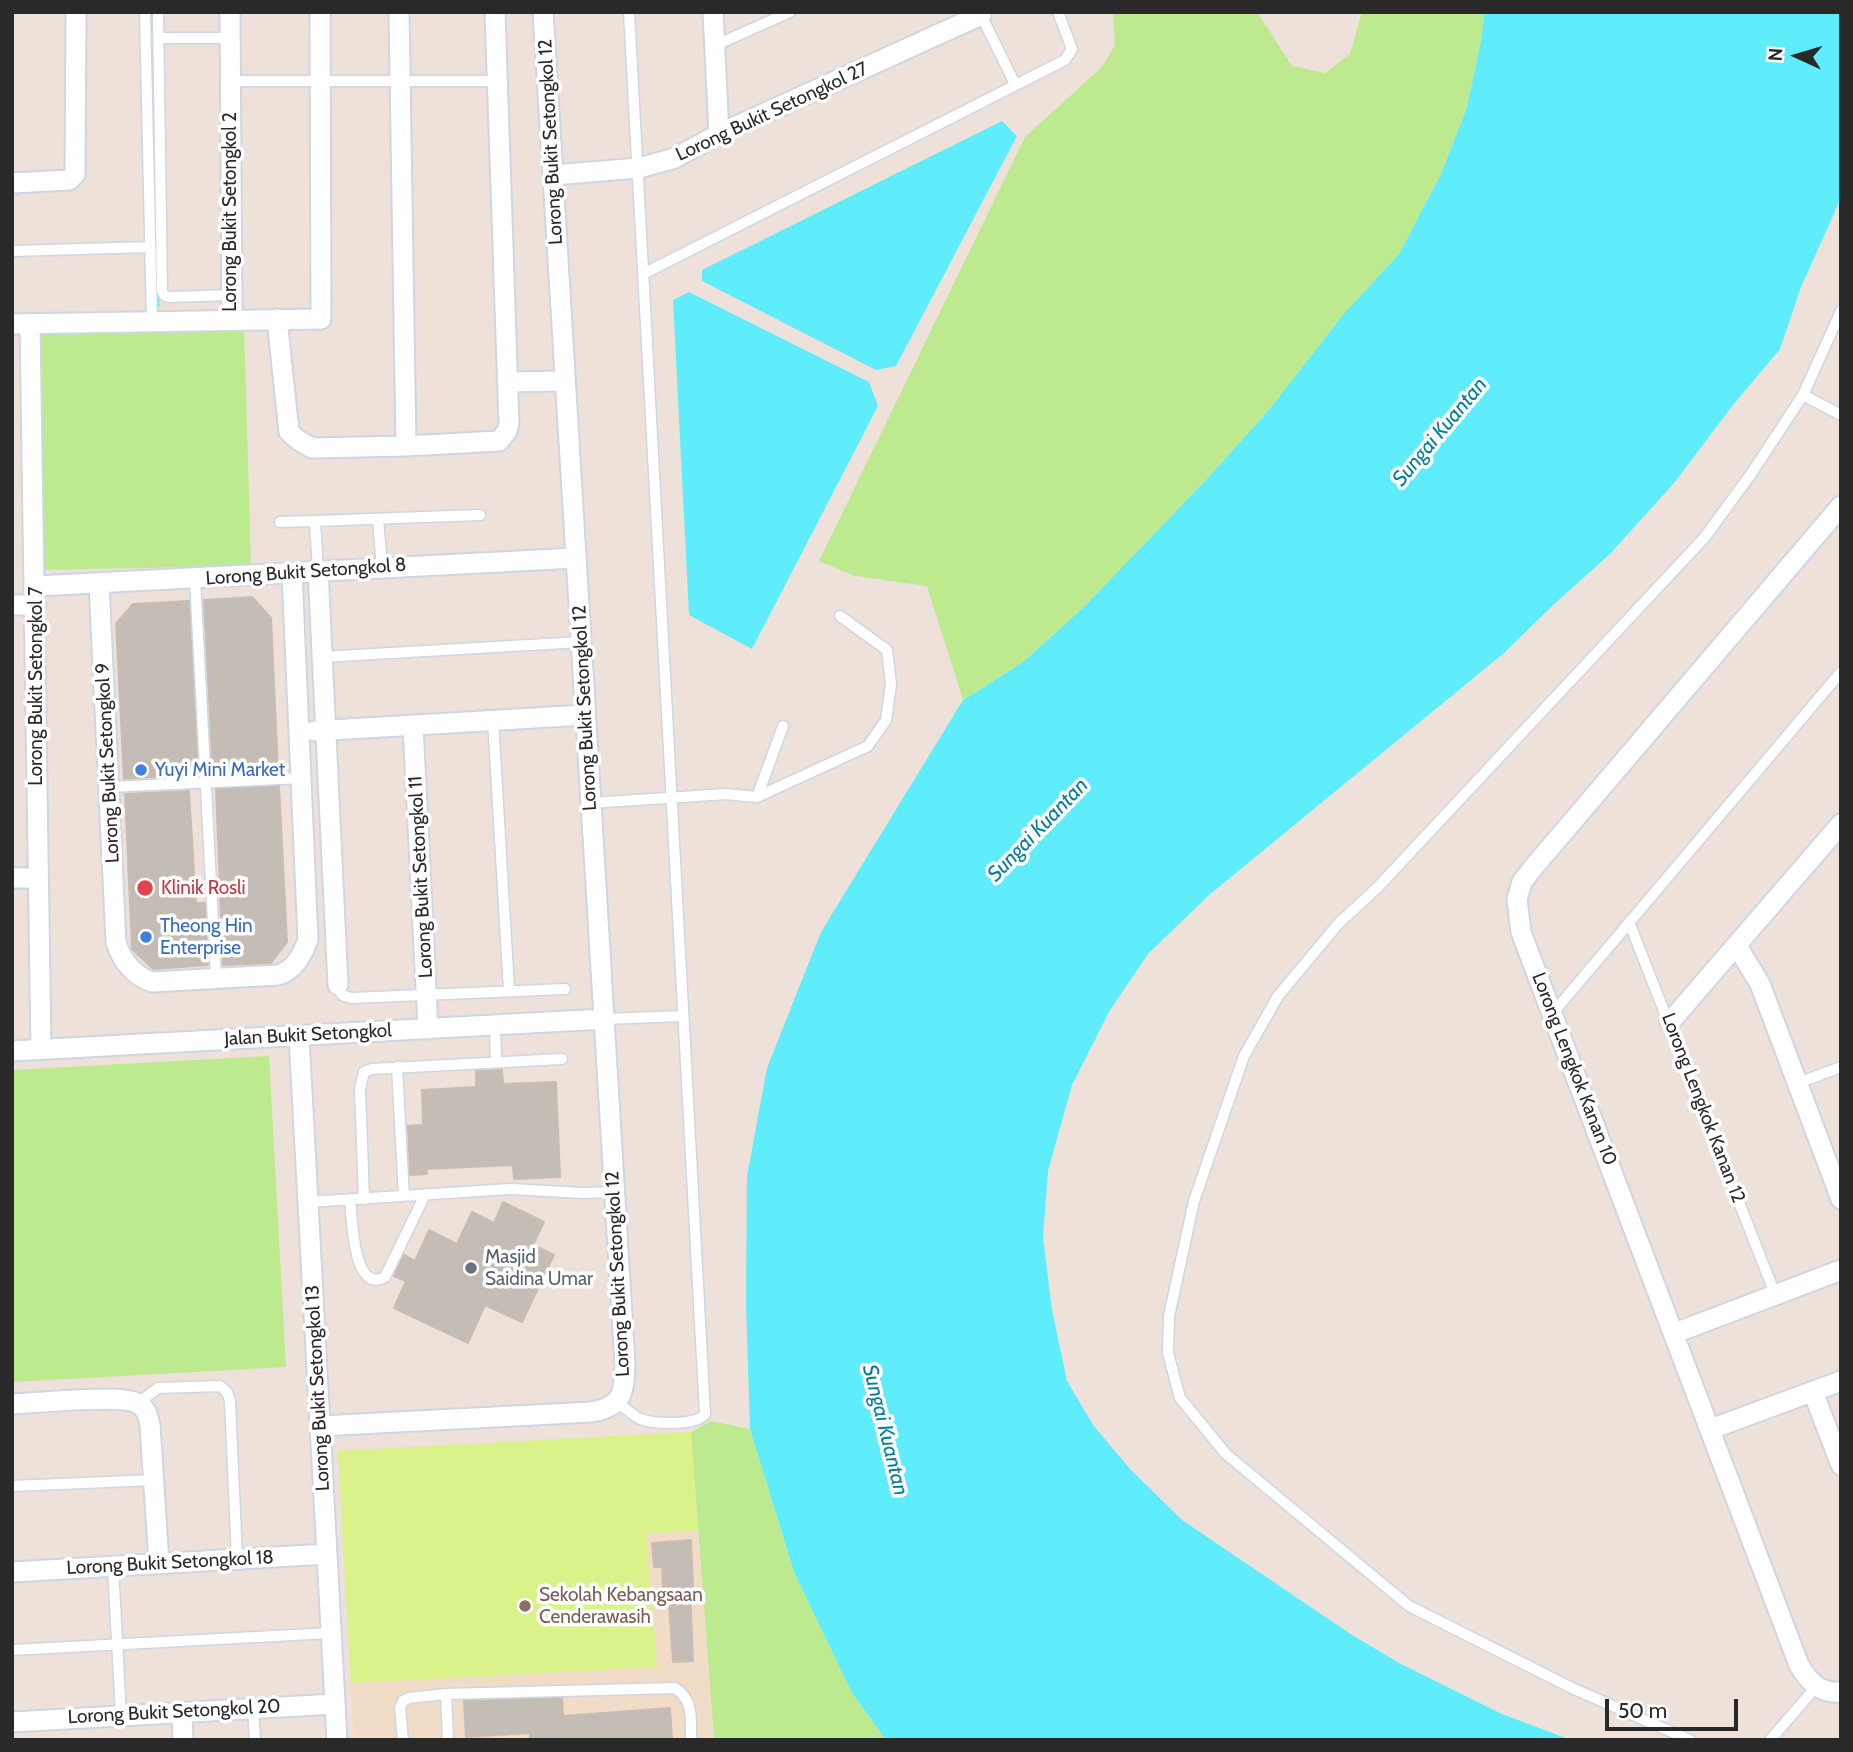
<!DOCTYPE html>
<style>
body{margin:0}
#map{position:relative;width:1853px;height:1752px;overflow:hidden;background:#ede1d9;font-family:Cabin,sans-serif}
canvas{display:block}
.frame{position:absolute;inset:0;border:14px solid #292929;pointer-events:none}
.north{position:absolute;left:1762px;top:21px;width:70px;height:70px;-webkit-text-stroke:5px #fff;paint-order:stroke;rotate:274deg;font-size:19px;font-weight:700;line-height:28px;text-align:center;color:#292929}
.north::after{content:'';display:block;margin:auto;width:24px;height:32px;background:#292929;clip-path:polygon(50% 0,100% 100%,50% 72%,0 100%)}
.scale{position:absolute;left:1605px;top:1699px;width:133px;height:32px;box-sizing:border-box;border:4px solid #292929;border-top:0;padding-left:9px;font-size:21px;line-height:24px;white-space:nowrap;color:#292929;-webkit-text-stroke:5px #fff;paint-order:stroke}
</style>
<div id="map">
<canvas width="1853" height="1752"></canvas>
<div class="frame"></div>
<div class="north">N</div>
<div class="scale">50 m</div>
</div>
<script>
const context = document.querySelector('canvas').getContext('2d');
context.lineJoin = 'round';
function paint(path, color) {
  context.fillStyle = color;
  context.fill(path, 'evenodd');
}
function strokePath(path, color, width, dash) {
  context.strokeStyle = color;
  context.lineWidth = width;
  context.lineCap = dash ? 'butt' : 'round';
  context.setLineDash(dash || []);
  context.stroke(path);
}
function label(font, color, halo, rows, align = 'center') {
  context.font = font + ' Cabin,sans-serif';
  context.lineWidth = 7;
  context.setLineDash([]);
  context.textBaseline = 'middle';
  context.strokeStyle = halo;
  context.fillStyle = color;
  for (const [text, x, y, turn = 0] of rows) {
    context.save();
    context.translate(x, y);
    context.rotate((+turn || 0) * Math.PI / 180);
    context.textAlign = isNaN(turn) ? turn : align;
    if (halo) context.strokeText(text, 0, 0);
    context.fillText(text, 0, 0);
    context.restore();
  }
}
const education = new Path2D(`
 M691,1432L713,1740H354L338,1451Z`);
const green = new Path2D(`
 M1113,12H1257L1292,66L1325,73L1350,54L1362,12H1484L1482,36L1467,107L1441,174L1399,254L1342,316L1268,411L1205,481L1084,607L1022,663L963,700L927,586L855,576L819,561L1025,137L1102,67L1115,45Z
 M244,325L251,566L37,570L34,330Z
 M269,1056L286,1367L12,1382V1070Z
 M711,1421L750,1429L794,1572L852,1693L886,1740H714L691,1432Z`);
const pitch = new Path2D(`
 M691,1432L698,1530L646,1534L657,1667L351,1683L338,1451Z`);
const water = new Path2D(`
 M1484,12H1841V198L1801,287L1780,349L1733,405L1674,483L1610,554L1553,605L1504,653L1209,895L1148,954L1110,1010L1072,1085L1048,1171L1043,1237L1052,1310L1067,1381L1093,1425L1130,1469L1182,1520L1352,1635L1401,1664L1502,1714L1571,1740H886L852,1693L794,1572L750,1429L746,1304L747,1176L767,1068L821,932L963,700L1022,663L1084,607L1205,481L1268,411L1342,316L1399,254L1441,174L1467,107L1482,36Z
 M1002,121L1017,136L896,366L876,370L702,281V270Z
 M689,292L869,382L878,406L752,649L689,615L673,300Z`);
const stream = new Path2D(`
 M153,12L157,305`);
const building = new Path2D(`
 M252,597L271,618L278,772L215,775L213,774L204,600Z
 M189,601L198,774L124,779L116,624L133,604Z
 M279,786L287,942L271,963L223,965L216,789Z
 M189,791L196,903H205L208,965L153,969L132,949L125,794Z
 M502,1070L503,1084L556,1082L560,1177L514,1179L513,1165L426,1169L427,1174L410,1175L408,1126L423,1125L422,1090L476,1087V1071Z
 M503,1202L544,1222L533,1245L554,1255L522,1322L485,1305L468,1343L394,1308L406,1281L394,1276L404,1255L415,1261L429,1230L457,1244L472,1212L494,1223Z
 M691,1540L693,1588H690L693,1661L673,1662L668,1589L663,1590L662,1567H654L652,1543Z
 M562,1698L563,1716L670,1708L672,1740H530V1733L466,1737L464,1701Z`);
const service = new Path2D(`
 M145,12L152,322
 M158,12L162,291L165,296L171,297L232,295
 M981,15L1015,84
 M158,38H230
 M716,45L790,12
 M230,81H496
 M12,251L150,247
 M645,273L1065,60L1072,49L1058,12
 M1803,395L1841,415
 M378,519L382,567
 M280,522L315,521
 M318,570L315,521L480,515
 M195,579L216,978
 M322,657L581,642
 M493,720L509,990
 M109,787L301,778
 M757,797L783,726
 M591,803L726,794L757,797L868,746L886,720L891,684L887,650L840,616
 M1629,922L1775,1294
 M338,985L342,995L351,998L565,989
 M1552,1014L1841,672
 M604,1019L683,1016
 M495,1025L496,1062
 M397,1067L404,1196
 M1798,1083L1841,1067
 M350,1199C352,1218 353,1295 385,1277L425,1195
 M364,1199L360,1089L364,1072L372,1069L562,1059
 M308,1202L510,1189L583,1193L614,1192
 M617,1402C624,1407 632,1415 640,1419C654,1424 696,1426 705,1414L629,12
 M138,1403L158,1388L220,1386L227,1392L230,1401L237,1559
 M12,1486L154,1480
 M113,1567L121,1715
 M12,1650L331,1633
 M446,1694L448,1740
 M253,1708L255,1740
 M403,1740L400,1708L403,1701L409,1698L446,1694L675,1688C694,1700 691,1720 691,1740
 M1690,1740L1572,1688L1409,1606L1226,1454L1180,1398L1168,1353L1169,1316L1194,1201L1244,1056L1278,996L1339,923L1377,888L1705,537L1751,474L1803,395L1841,311
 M1770,1740L1816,1687`);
const minor = new Path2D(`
 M230,12L232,320
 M399,12L406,446
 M713,12L719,134
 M553,175L639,168L675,158L719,134L981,15L980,12
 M12,183L69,180L75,174L76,12
 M277,319L289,432L298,440L312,448L406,446L499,441L507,431L509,424L495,12
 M12,324L321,319L320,12
 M30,324L41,1049
 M507,382L565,381
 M1841,506L1532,869L1522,882L1517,899L1521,932L1799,1665C1809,1682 1820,1694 1841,1692
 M318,570L338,985
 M99,583L116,942C121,960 134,976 152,982L278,975C294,971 302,955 308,940L292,573
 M36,586L576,558
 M12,605H36
 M413,725L428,1029
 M314,731L585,715
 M12,878H37
 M1737,946L1760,984L1841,1199
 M1670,1022L1841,824
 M299,1036L337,1740
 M12,1051L604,1019
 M1675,1333L1841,1270
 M1813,1392L1841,1465
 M12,1404C36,1403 120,1394 137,1403C146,1407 148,1416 150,1425L159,1564
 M320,1426L591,1412C623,1407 624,1393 625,1364L543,12
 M1711,1429L1841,1381
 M12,1572L327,1554
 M182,1712L183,1740
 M12,1722L335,1704`);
const markers = [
 [141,770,7,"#3f7fe0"],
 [145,888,9,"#e0444e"],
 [146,937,7,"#3f7fe0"],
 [471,1268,7,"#6b7280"],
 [525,1606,7,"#8d6e63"]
];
const streetNames = [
 ["Lorong Bukit Setongkol 27",772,112,-25],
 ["Lorong Bukit Setongkol 12",551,142,-93],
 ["Lorong Bukit Setongkol 2",230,212,-90],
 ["Lorong Bukit Setongkol 8",306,572,-4],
 ["Lorong Bukit Setongkol 7",36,686,-90],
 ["Lorong Bukit Setongkol 12",585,708,-93],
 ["Lorong Bukit Setongkol 9",108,763,-93],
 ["Lorong Bukit Setongkol 11",421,877,-93],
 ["Jalan Bukit Setongkol",308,1035,-3],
 ["Lorong Lengkok Kanan 10",1574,1069,69],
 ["Lorong Lengkok Kanan 12",1703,1108,69],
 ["Lorong Bukit Setongkol 12",618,1274,-93],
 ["Lorong Bukit Setongkol 13",318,1388,-93],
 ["Lorong Bukit Setongkol 18",170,1563,-3],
 ["Lorong Bukit Setongkol 20",174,1712,-3]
];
const shopNames = [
 ["Yuyi Mini Market",155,770],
 ["Theong Hin",160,926],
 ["Enterprise",160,948]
];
const healthNames = [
 ["Klinik Rosli",161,888]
];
const worshipNames = [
 ["Masjid",485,1257],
 ["Saidina Umar",485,1279]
];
const educationNames = [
 ["Sekolah Kebangsaan",539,1595],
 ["Cenderawasih",539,1617]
];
const waterNames = [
 ["Sungai Kuantan",1440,432,-50],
 ["Sungai Kuantan",1038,830,-46],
 ["Sungai Kuantan",885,1430,76]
];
paint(education, '#f1dcc7');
paint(green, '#beea8f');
paint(pitch, '#d9f38a');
paint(water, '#60edfb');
strokePath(stream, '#60edfb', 5);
paint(building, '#c4bdb5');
strokePath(building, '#c9bdb3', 2);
strokePath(service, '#ced6e4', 13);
strokePath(minor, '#ced6e4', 23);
strokePath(service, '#fff', 10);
strokePath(minor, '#fff', 19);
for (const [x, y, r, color] of markers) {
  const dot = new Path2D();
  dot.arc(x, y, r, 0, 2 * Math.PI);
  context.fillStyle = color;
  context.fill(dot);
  strokePath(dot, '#fff', 2.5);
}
label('19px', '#292929', '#fff', streetNames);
label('19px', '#366cbe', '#fff', shopNames, 'left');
label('19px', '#be3a42', '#fff', healthNames, 'left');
label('19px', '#5b616d', '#fff', worshipNames, 'left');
label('19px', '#785e54', '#fff', educationNames, 'left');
label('italic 21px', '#027e98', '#fff', waterNames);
</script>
